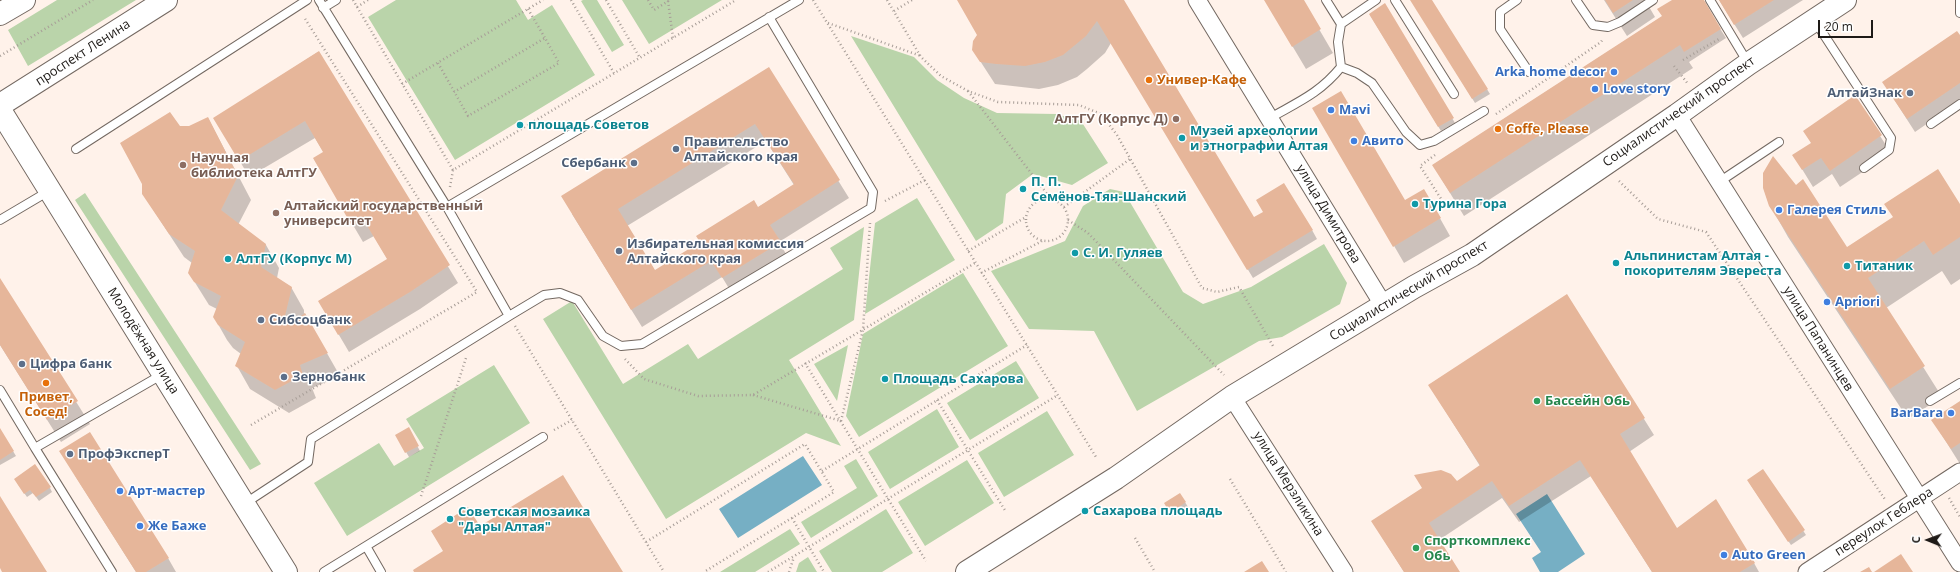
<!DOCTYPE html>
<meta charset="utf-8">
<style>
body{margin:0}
#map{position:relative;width:1960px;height:572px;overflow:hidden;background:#fff2ea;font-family:"Open Sans",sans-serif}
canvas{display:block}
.north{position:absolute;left:1908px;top:520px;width:40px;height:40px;-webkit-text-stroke:3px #fff;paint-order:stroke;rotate:271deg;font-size:11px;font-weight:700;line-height:16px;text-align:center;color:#1e1a17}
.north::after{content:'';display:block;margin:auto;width:14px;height:18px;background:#1e1a17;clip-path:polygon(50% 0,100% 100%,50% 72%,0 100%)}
.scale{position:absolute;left:1818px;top:20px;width:55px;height:18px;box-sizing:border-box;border:2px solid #1e1a17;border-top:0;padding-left:5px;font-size:12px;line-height:14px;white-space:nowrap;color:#1e1a17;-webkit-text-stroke:3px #fff;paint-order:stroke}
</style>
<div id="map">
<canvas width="1960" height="572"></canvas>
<div class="north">С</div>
<div class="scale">20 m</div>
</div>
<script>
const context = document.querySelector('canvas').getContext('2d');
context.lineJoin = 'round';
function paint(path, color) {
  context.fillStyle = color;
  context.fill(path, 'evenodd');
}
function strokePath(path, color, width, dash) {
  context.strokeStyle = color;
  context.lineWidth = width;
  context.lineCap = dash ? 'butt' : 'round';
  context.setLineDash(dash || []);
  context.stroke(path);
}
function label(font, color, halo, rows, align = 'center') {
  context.font = font + ' "Open Sans",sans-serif';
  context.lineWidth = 3;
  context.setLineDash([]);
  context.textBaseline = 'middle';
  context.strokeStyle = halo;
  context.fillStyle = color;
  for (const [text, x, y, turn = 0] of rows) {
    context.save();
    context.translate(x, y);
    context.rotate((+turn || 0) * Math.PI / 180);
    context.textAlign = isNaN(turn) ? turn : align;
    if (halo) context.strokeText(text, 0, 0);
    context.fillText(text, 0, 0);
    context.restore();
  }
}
const green = new Path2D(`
 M57,0H136L28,66L8,30Z
 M396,0H516L528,20L552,5L595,75L455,160L368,17Z
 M583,0H597L624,45L612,52L581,1Z
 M622,0H722L649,44Z
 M851,36L914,57L937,80L964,98L997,113L1056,114L1081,121L1108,163L1072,185L1033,174L1006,194L1003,223L976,241Z
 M1110,189L1124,192L1183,292L1203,304L1251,287L1324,244L1347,283L1340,304L1282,337L1259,341L1137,411L1094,331L1029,329L991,271L1065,241L1083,206Z
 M85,193L261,464L250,470L75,200Z
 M917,198L955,260L865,314L875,223Z
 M864,227L854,320L789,360L841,446L806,433L666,519L543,319L572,301L623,384L688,344L698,359L843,269L830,248Z
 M963,273L1008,346L859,437L846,416L863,334Z
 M848,345L837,401L814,364Z
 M1016,361L1039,398L970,440L947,403Z
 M494,365L530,423L347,536L314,483L379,443L394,466L424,448L406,419Z
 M937,409L959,447L890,489L868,452Z
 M1047,411L1074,455L1004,497L978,453Z
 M856,459L878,496L811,538L801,522L857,488L844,466Z
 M967,460L994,503L925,546L898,502Z
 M886,509L913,553L882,572H832L819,551Z
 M790,529L800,544L755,572H720Z
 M808,557L817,572H796L799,563Z`);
const water = new Path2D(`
 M803,456L822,485L738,538L719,509Z
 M1547,494L1585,554L1558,572H1540L1532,558L1541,552L1516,514Z`);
const shadow = new Path2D(`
 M958,0H1123L1254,219L1312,230L1317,239L1253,278L1111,43L1105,53L1087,69L1077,77L1058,85L1039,89L995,84L973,50L978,35Z
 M1265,0H1302L1333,53L1306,69Z
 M1411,0H1431L1490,94L1475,103Z
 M1604,0H1645L1655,17L1627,36Z
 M1674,0H1702L1726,38L1689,62L1693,68L1464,216L1433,165L1663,16Z
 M1719,0H1803L1743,38Z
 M1385,5L1455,123L1441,131L1370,15Z
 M1960,37V101L1915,132L1883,82Z
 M318,52L458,283L420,309L349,352L319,301L388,260L374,236L363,242L314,159L324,153L315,138L249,177L215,118Z
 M769,69L849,198L779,242L789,259L733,295L722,277L642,327L572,214ZM766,141L794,185L655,271L627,226Z
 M1855,97L1891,153L1840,187L1832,174L1813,187L1794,156L1812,144Z
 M1314,108L1404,202L1424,190L1450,236L1404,263Z
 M208,118L251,200L238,225L266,245L279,268L277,278L291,287L304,310V313L340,376L312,388L316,398L289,413L250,389L237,366L241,354L233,348L227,340L214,317L217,309L209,305L189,273L192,263L184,257L143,194L179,126L190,127Z
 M1770,205L1847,248L1960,205V279L1951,285L1942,271L1886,308L1942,397L1908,419L1788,237Z
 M0,280L90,424L61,442L0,345Z
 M1567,296L1654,435L1629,452L1676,529L1754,563L1759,572H1652L1591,476L1519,522L1502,498L1439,540L1459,572H1404L1372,521L1456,483L1480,466L1429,385Z
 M1960,402V464L1933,421Z
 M408,429L420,451L409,457L396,435Z
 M0,430L16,456L0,465Z
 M1763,470L1806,535L1791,545L1750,484Z
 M74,474L168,558L176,572H136Z
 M17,483L50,488L52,492L39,501L33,493L27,497Z
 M1180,494L1188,507L1173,516L1165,504Z`);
const building = new Path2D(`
 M957,0H1124L1254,217L1263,212L1256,200L1284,183L1313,230L1247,270L1097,21L1086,36L1063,55L1045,62L1025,66L996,64L980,62L972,50L973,41L977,35Z
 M1264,0H1304L1321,29L1292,47Z
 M1410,0H1432L1488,89L1472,99Z
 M1605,0H1633L1613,13Z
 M1672,0H1704L1721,29L1684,52L1680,45L1450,193L1432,165L1662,16L1657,9Z
 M1719,0H1774L1734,25Z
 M1385,3L1454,118L1438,127L1369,14Z
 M1957,31L1960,35V83L1907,119L1882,82Z
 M319,51L450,265L410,292L338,335L318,301L387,259L363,219L352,226L313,158L323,152L305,121L239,161L213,118Z
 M769,67L840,180L770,225L781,242L722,278L711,261L631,310L561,196ZM755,124L794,184L758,207L754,200L696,236L700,242L655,270L618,209Z
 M1341,91L1405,200L1424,189L1441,218L1393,247L1312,108Z
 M1855,95L1882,135L1830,171L1821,158L1802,170L1792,155L1811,143L1803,131Z
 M170,112L180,126H189L208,117L238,176L221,210L266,244L261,267L292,287L285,316L293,322L305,313L328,353L300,365L303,375L275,390L235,366L245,342L218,325L213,317L221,296L194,282L188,273L195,251L169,234L142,194V184L120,143Z
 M1773,156L1796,185L1803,179L1847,247L1893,217L1884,204L1938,169L1960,204V237L1933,255L1924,241L1868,278L1925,366L1890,389L1769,206L1763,188V173Z
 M0,278L78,401L47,420L0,345Z
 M1567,294L1645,418L1620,434L1677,528L1716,499L1755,563L1740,572H1652L1580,460L1509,506L1492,481L1429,523L1460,572H1404L1371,521L1422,488L1414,475L1441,470L1451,474L1457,481L1480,465L1428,385Z
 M1960,401V443L1951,449L1931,420Z
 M409,427L419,446L405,453L395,435Z
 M0,428L14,451L0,460Z
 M90,432L169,558L146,572H136L59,451Z
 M35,464L51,487L36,497L30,490L24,494L14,479Z
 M1763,469L1805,530L1788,542L1747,480Z
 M563,475L623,572H414L413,570L443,551L431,531L468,507L480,526Z
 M1180,493L1186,502L1170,513L1164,503Z
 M0,496L47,572H2L0,568Z
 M1901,554L1913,572H1874Z
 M1262,561L1269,572H1244Z
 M1869,567L1872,572H1860Z`);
const path = new Path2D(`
 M353,0L453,170L736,0
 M571,0L614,73
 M606,0L640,58
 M648,0L654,10L670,0
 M813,0L1096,457
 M887,0L921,57L941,76L968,91L998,102L1079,105L1101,114L1117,135L1202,288L1217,292L1239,287L1273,346
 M668,1L673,38
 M357,7L368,0
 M528,9L545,38
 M894,11L912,0
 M828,23L921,56
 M0,56L93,0
 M1683,60L1719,39
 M438,63L468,116L559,63L545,38L454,92
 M1674,66L1688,84
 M402,84L543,0
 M968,91L1051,199
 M1496,114L1601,42L1603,39
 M1435,155L1420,166L1445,205
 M1619,181L1658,219L1706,232L1886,501
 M450,187L453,170
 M1026 220a21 21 0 1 1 42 0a21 21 0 1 1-42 0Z
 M885,201L925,180
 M1064,207L1130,159
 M1068,220L1088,233L1224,375
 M968,251L1026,217
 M981,273L1042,241
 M515,326L664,572
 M625,359L644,379L698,396L753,395L975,263
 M805,363L926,561
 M753,395L841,421
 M937,400L1006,512
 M841,421L863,330L870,223
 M251,425L477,292L304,17
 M554,430L572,420
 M822,471L1027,345
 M1230,479L1286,572
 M421,496L466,358
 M1949,498L1960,517
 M792,518L824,572
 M1135,538L1155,572
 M646,542L805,444L834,492L704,572
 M768,572L1058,395
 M789,572L794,557`);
const lane = new Path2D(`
 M1326,0L1341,24
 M1395,0L1454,94
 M1517,0L1500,12V29L1529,72
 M1576,0L1593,25L1608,27L1620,22L1653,0
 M1710,0L1748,63
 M1960,0V13
 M323,8L336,0
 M1815,21L1891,138L1889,150L1864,168
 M1341,67L1357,73L1372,83L1406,132L1420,145L1434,141L1484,111
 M1270,118C1298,102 1320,93 1341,67L1338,42L1341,24L1376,0
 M1931,124L1960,104
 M76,149L307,0
 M1719,182L1779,142
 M447,207L799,0
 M0,220L49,191
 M509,316L544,295L560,293L578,300L603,336L621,346L642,344L871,208L873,192L769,17
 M0,390L35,448L163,374
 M1930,401L1960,383
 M35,448L112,572
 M244,504L308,462L311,439L509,316L447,207L319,0
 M366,546L381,572
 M324,572L543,437`);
const street = new Path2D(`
 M1197,0L1384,306
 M1677,115L1960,563
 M1232,397L1344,572
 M1807,572L1960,472`);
const secondary = new Path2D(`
 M0,110L286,572
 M967,572L1116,478L1232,397L1414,287L1472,255L1677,115L1748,64L1845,0`);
const primary = new Path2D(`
 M0,14L24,0
 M0,105L166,0`);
const markers = [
 [1614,72,4,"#3f7fe0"],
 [1149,80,4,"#e8710a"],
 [1595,89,4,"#3f7fe0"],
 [1910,93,4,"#5c6f8a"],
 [1331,110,4,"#3f7fe0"],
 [1176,119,4,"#8d6e63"],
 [520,125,4,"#0f9aa8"],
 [1498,129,4,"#e8710a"],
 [1182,138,4,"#0f9aa8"],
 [1354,141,4,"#3f7fe0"],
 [676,149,4,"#5c6f8a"],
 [634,163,4,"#5c6f8a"],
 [183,165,4,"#8d6e63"],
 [1023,189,4,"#0f9aa8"],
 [1415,204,4,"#0f9aa8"],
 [1779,210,4,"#3f7fe0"],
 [276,213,4,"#8d6e63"],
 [619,251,4,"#5c6f8a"],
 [1075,253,4,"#0f9aa8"],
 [228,259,4,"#0f9aa8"],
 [1616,263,4,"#0f9aa8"],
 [1847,266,4,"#0f9aa8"],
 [1827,302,4,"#3f7fe0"],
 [261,320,4,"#5c6f8a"],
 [22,364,4,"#5c6f8a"],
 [284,377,4,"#5c6f8a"],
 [885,379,4,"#0f9aa8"],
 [46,383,4,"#e8710a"],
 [1537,401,4,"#2e9e5b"],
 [1951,413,4,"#3f7fe0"],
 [70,454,4,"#5c6f8a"],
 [120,491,4,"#3f7fe0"],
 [1085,511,4,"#0f9aa8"],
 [450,519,4,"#0f9aa8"],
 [140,526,4,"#3f7fe0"],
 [1416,548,4,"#2e9e5b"],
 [1724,555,4,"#3f7fe0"]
];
const streetNames = [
 ["проспект Ленина",83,53,-33],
 ["Социалистический проспект",1679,112,-35],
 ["улица Димитрова",1328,214,59],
 ["Социалистический проспект",1409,291,-31],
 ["улица Папанинцев",1818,339,58],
 ["Молодёжная улица",143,341,58],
 ["улица Мерзликина",1288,484,58],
 ["переулок Геблера",1884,522,-33]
];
const shopNames = [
 ["Arka home decor",1606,72,"right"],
 ["Love story",1603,89],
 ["Mavi",1339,110],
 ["Авито",1362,141],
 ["Галерея Стиль",1787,210],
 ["Apriori",1835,302],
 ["BarBara",1943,413,"right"],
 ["Арт-мастер",128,491],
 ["Же Баже",148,526],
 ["Auto Green",1732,555]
];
const foodNames = [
 ["Универ-Кафе",1157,80],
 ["Coffe, Please",1506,129],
 ["Привет,",46,397,"center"],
 ["Сосед!",46,412,"center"]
];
const serviceNames = [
 ["АлтайЗнак",1902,93,"right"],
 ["Правительство",684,142],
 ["Алтайского края",684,157],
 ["Сбербанк",626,163,"right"],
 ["Избирательная комиссия",627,244],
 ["Алтайского края",627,259],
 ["Сибсоцбанк",269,320],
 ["Цифра банк",30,364],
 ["Зернобанк",292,377],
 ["ПрофЭксперТ",78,454]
];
const educationNames = [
 ["АлтГУ (Корпус Д)",1168,119,"right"],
 ["Научная",191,158],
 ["библиотека АлтГУ",191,173],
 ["Алтайский государственный",284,206],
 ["университет",284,221]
];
const cultureNames = [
 ["площадь Советов",528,125],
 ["Музей археологии",1190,131],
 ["и этнографии Алтая",1190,146],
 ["П. П.",1031,182],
 ["Семёнов-Тян-Шанский",1031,197],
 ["Турина Гора",1423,204],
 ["С. И. Гуляев",1083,253],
 ["Альпинистам Алтая -",1624,256],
 ["покорителям Эвереста",1624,271],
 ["АлтГУ (Корпус М)",236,259],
 ["Титаник",1855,266],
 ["Площадь Сахарова",893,379],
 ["Сахарова площадь",1093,511],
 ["Советская мозаика",458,512],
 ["\"Дары Алтая\"",458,527]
];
const leisureNames = [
 ["Бассейн Обь",1545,401],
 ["Спорткомплекс",1424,541],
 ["Обь",1424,556]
];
paint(green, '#bad4aa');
paint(water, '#76afc4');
paint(shadow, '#0003');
paint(building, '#e6b69a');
strokePath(lane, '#736861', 10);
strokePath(street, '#736861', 19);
strokePath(secondary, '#736861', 24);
strokePath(primary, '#736861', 24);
strokePath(path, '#a79d97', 2.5, [1, 3]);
strokePath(lane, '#fff', 8);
strokePath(street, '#fff', 17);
strokePath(secondary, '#fff', 22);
strokePath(primary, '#fff', 22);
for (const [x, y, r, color] of markers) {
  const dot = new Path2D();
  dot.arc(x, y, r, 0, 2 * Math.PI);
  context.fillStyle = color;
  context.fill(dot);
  strokePath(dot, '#fff', 1.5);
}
label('13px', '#1e1a17', '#fff', streetNames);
label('bold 13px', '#366cbe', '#fff', shopNames, 'left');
label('bold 13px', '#c56008', '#fff', foodNames, 'left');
label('bold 13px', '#4e5e75', '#fff', serviceNames, 'left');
label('bold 13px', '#785e54', '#fff', educationNames, 'left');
label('bold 13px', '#0d838f', '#fff', cultureNames, 'left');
label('bold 13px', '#27864d', '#fff', leisureNames, 'left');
</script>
